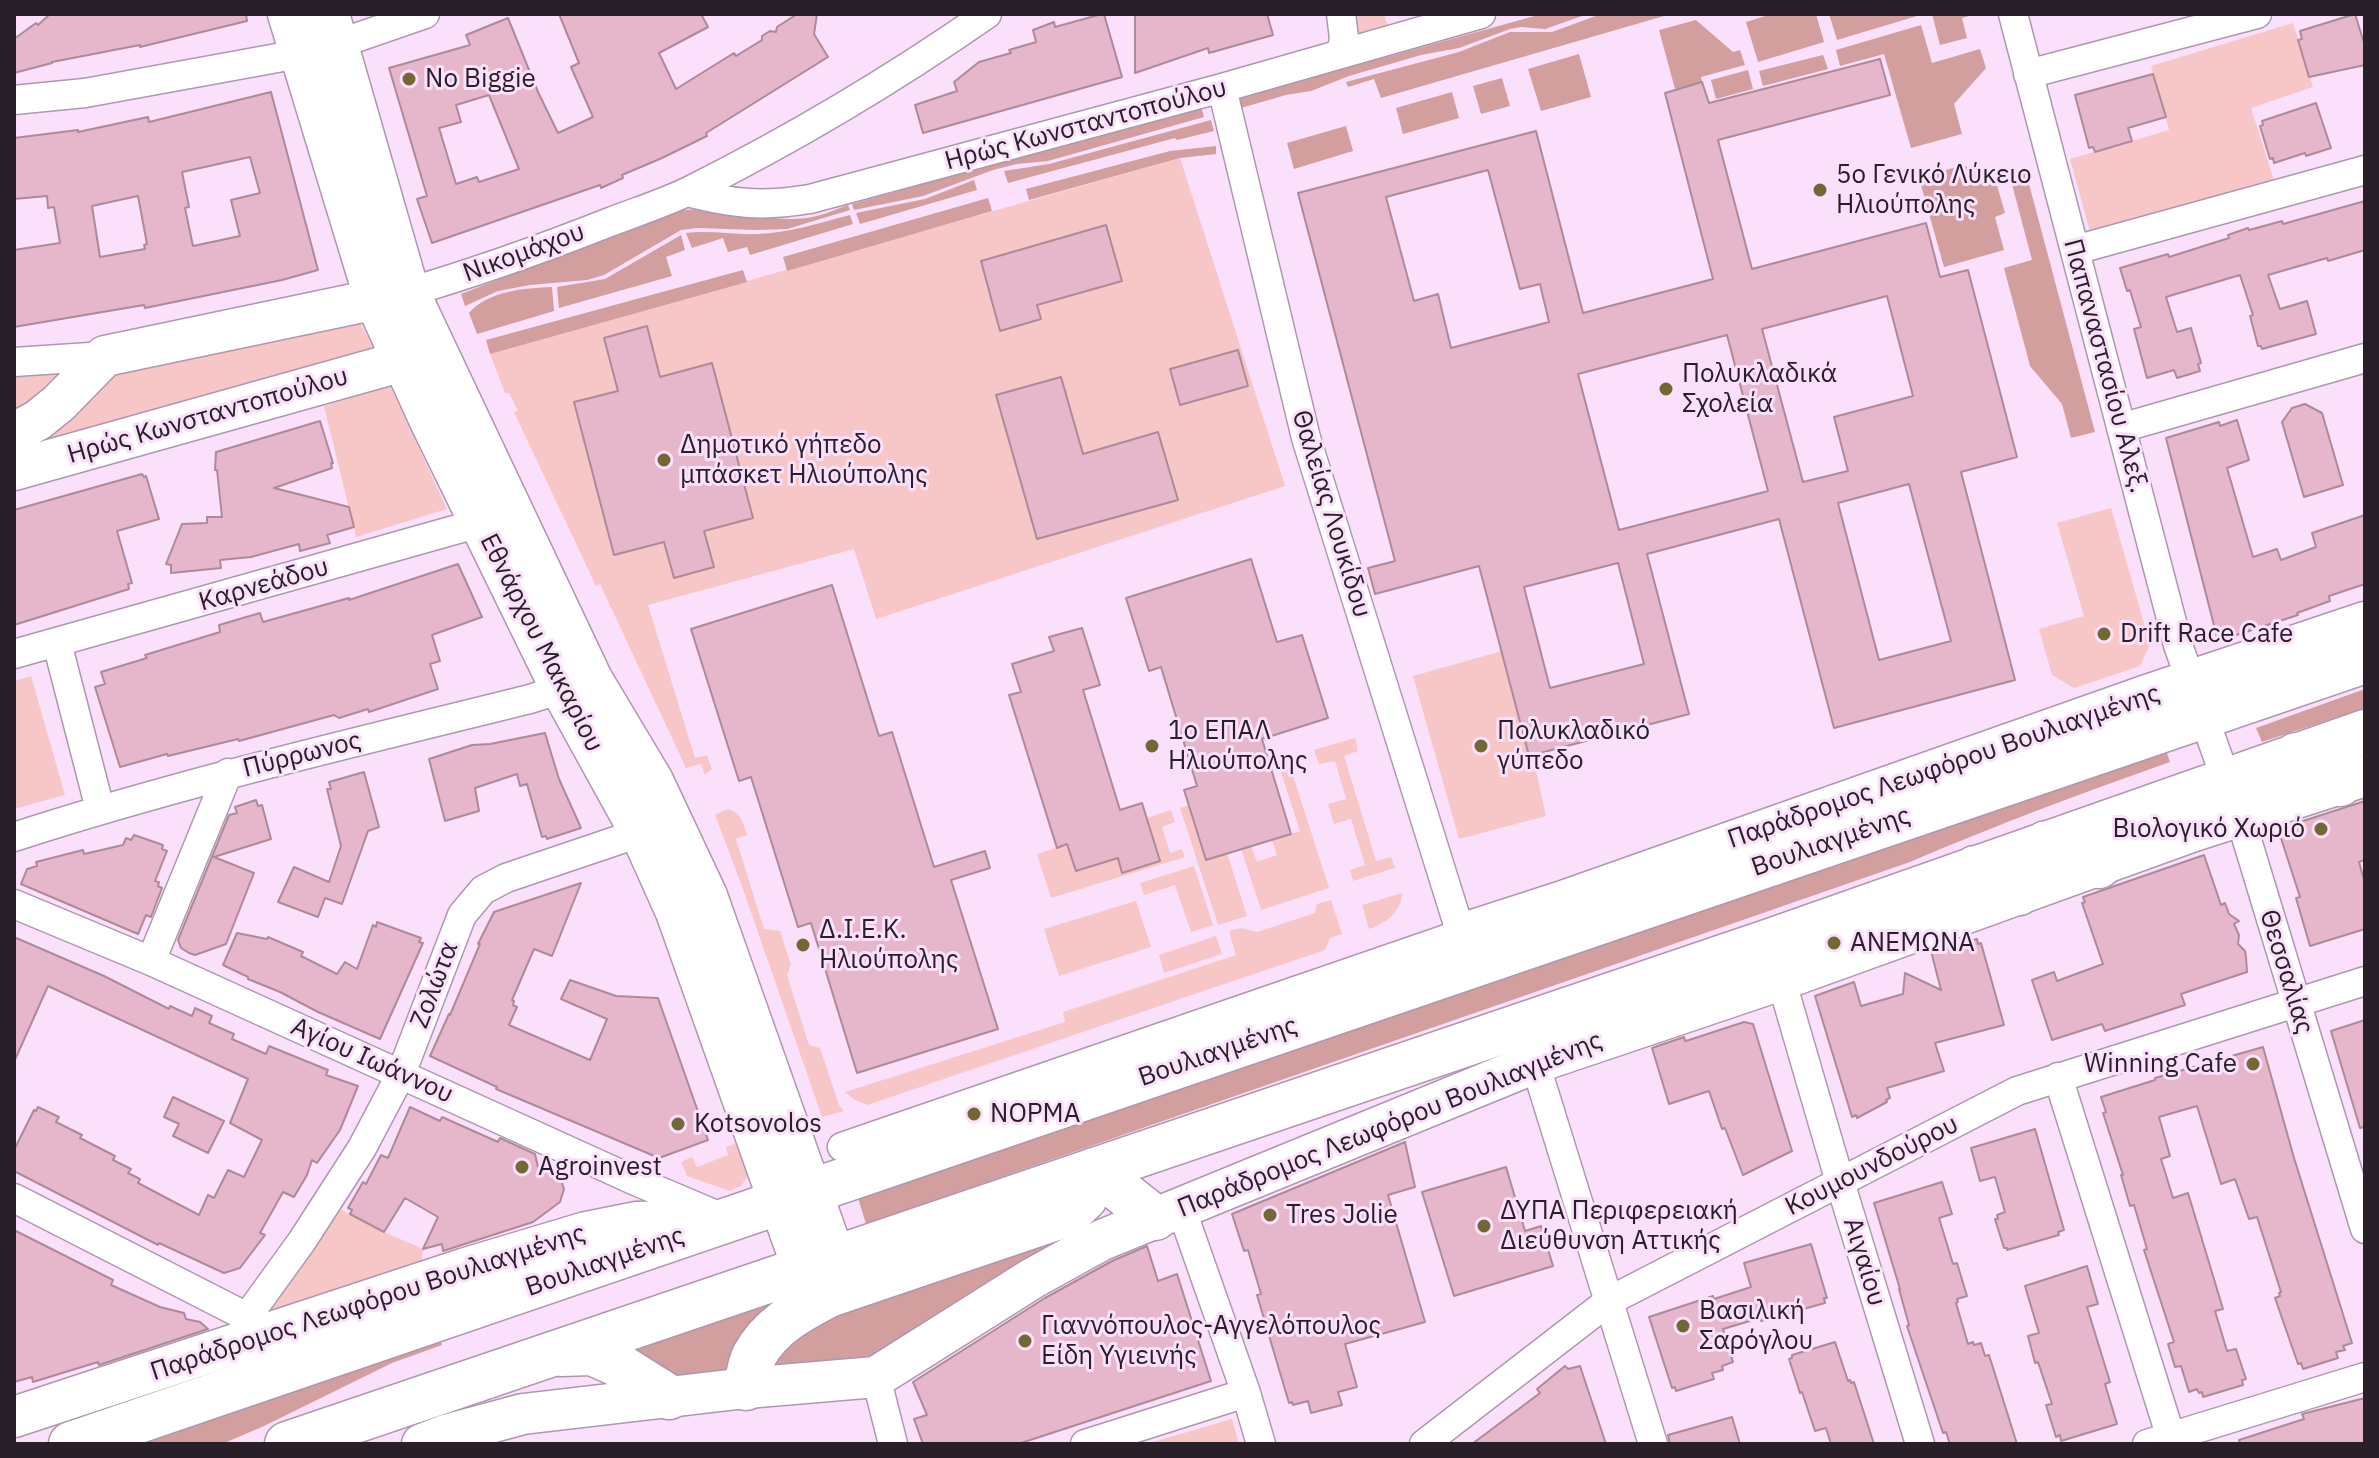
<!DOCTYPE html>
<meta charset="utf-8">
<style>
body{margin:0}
#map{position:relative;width:2379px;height:1458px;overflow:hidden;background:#fbe0fc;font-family:"IBM Plex Sans",sans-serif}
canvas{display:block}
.frame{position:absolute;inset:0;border:16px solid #281f29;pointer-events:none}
</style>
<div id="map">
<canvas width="2379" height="1458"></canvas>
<div class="frame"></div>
</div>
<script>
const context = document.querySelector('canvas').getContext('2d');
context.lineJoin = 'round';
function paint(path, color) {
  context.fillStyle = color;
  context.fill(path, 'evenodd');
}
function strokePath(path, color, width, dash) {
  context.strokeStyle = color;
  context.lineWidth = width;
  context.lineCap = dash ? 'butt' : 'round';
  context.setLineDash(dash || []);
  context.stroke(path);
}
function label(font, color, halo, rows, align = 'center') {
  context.font = font + ' "IBM Plex Sans",sans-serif';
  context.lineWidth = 6;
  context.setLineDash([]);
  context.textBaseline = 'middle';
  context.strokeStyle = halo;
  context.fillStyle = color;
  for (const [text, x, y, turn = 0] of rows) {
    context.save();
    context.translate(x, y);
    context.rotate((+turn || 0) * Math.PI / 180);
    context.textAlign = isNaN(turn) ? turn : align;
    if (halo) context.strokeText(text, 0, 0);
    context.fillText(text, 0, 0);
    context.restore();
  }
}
const green = new Path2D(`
 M1353,14H1384L1388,27L1357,35Z
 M2293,23L2313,87L2251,108L2274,180L2090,232L2070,159L2169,130L2151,66Z
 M1180,158L1285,486L876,619L854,549L648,605L695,758L707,755L712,769L705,775L701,764L686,768L600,584L596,586L514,412L518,411L509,393H505L490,354Z
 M358,318L375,352L36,455L28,442L115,372Z
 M67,371L14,416V374Z
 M390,386L447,509L356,537L324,406Z
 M2111,508L2150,644L2140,666L2074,688L2052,675L2039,629L2084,616L2057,523Z
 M1509,649L1546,816L1459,839L1413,676Z
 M31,676L65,795L14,809V681Z
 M1355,738L1358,751L1344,756L1376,861L1391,857L1395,868L1353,881L1350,870L1365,865L1351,819L1334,824L1328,804L1346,799L1335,761L1319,764L1314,750Z
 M1288,760L1329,888L1261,910L1241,849L1251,846L1257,862L1277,855L1272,840L1300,831L1278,763Z
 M1189,805L1227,853L1247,916L1218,925L1180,808Z
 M728,809C741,813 743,822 747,835L736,839L764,929L780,931L791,965L787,975L809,1045L820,1048L839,1105L844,1111L822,1117L743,889L715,815Z
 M1171,810L1175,822L1162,827L1170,853L1182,849L1185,857L1051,898L1037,854L1067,844L1076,871L1118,858L1122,873L1159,861L1147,818Z
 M1194,866L1213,925L1191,932L1175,885L1144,895L1140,883Z
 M1402,893C1402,911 1386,924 1369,929L1362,905Z
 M1331,900L1342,934L1330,938L1325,950L867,1105L855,1100L845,1092L1065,1022L1063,1012L1236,955L1229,931L1241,928L1257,932L1315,913L1317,904Z
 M1136,901L1151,947L1059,976L1044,929Z
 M1216,936L1222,954L1164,973L1159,955Z
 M740,1142L749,1174L742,1185L730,1191L687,1176L681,1162L692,1157L697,1167L728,1155L726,1147Z
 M338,1208L384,1232L423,1249L421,1265L281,1314L265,1305Z
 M1232,1419L1239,1444H1146Z`);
const forest = new Path2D(`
 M1542,14H1588L1545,29L1521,27L1510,29L1459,48L1421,55L1349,76L1311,91L1286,95L1241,108L1238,98Z
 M1601,14H1671L1381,98L1374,79L1348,87L1346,82L1459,52L1510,32H1552Z
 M1772,14H1816L1824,42L1758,62L1746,22Z
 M1829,14H1916L1917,16L1837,40Z
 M1932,14H1976L1962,18L1967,38L1940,45Z
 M1696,20L1733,52L1740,50L1745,65L1701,77L1702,82L1675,89L1659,30Z
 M1921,25L1932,63L1980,49L1986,68L1954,104L1962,134L1911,148L1884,54L1840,66L1836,50Z
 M1579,54L1591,97L1541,111L1528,69Z
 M1823,55L1828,69L1763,86L1759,71Z
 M1748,70L1753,89L1716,99L1711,80Z
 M1502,78L1510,106L1481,114L1473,86Z
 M1452,92L1459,118L1403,134L1396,108Z
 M1201,106L1204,117L1048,161L1017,164L993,170L923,196L854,210L852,204Z
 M1211,120L1214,131L1177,140L1175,138L1008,183L1004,171L1049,164Z
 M1346,126L1353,151L1294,169L1287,143Z
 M1216,146V154L1180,158L1029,200L1026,189L1170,151Z
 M1963,165L1996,182L2005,213L1995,217L2004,250L1944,267L1919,178Z
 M2025,169L2095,432L2071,438L2062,404L2030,366L2004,268L2032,260L2009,173Z
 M974,180L977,190L860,224L856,213L925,199Z
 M988,198L992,211L787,271L783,257Z
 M848,205L850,210L787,229L756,230L698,228L681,230L604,275L587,280L530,285L498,291L465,306L461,294L669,213C715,200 767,226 812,217C824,215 836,209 848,205Z
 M850,215L853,224L750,255L747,247L728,252L723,238L692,248L686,233C710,230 733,235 757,234C789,233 819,223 850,215Z
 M681,235L685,250L666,257L672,276L559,308L557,287L605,279Z
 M743,270L747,282L490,354L486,340Z
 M552,287L554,311L477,334L469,313C488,291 525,288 552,287Z
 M2365,689V708L2262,742L2256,728Z
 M2165,747L2170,762C2082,793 1996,825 1910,862L866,1224L858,1198Z
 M1085,1225L875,1357L772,1372L768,1359L794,1329Z
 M786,1298L730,1369L723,1373L667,1381L623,1353Z
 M440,1340L442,1345L392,1363L264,1426L222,1444H137Z`);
const building = new Path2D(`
 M50,14H246L247,21L140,47V45L52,62V63L14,73V39L36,23L38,25Z
 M559,14H701L708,27L659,53L676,89L734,53L736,56L762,40V36L770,31L776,32L777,27L797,14H817L814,34L828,57L706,133L707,136L662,158L622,175L623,178L601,188L600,185L432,243L417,199L427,196L389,68L470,45L466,35L508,18L538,92L558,133L593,117L571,67L579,63ZM489,95L519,169L479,182L477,177L456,184L439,128L461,122L456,105Z
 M1102,14H1104L1122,77L923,133L915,105L957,91L954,82L979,62L1011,53L1009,50L1036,42L1033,30L1054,22L1055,27Z
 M1135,14H1267L1273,35L1209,53L1208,48L1135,73Z
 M2355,14L2365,46V65L2309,77L2298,40L2302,39L2300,31Z
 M1880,59L1890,95L1718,140L1752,269L1926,223L1940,277L1968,270L2017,457L1961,472L2015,680L1834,728L1779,519L1647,554L1689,714L1529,756L1479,566L1375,594L1368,568L1395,561L1298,193L1536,131L1583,313L1713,279L1665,93L1702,82L1709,103ZM1488,170L1520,289L1540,284L1549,322L1451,348L1438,294L1414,301L1386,197ZM1887,296L1913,396L1834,417L1848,471L1803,482L1762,329ZM1727,335L1768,491L1619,530L1578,374ZM1909,484L1951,641L1879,660L1838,503ZM1618,563L1644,664L1550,688L1524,587Z
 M2153,74L2166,117L2128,128L2132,141L2095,152L2093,147L2089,148L2075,95Z
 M271,92L318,270L282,280L145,308L144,305L14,327V250L60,243L54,207L48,208L47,196L14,199V138L78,130V132L148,117L149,122ZM250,157L260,193L231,200L240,236L193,246L185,208L189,207L182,172ZM138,196L147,244L144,245L145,249L100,257L92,206Z
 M2316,103L2331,148L2306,156L2305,153L2274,163L2273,158L2270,159L2260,126L2263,125L2262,121Z
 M2365,201V250L2328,261L2327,258L2268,275L2280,309L2307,301L2316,334L2262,349L2261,346H2258L2250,316L2253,315L2240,275L2166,297L2177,332L2191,328L2201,363L2198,364L2200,371L2177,378L2174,370L2147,378L2134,329L2141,327L2130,290L2127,291L2120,268L2168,254L2169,257L2229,238L2228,235L2248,228L2249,230L2282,221L2283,224Z
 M1106,225L1122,281L1037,305L1041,319L1000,331L981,261Z
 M647,326L660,377L712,363L753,518L704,531L714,567L674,578L664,542L614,555L574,402L618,391L604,338Z
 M1238,350L1248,386L1180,405L1170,369Z
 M1061,377L1083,454L1158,432L1178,500L1037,539L996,395Z
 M2305,404L2322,413L2343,485L2304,497L2282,422L2292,408Z
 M2237,420L2249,460L2227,468L2253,557L2277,549L2281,560L2316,547L2312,533L2365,515V584L2329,596L2330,601L2297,613L2298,615L2218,641L2166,438L2219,422L2220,426Z
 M320,421L333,463H331L332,468L274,488L349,507L354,527L327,535L330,543L300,551L299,544L251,557L220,560L221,568L171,573V565L166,564L182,524L207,523V517H222L217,470H215L216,452Z
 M142,474L144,477L146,476L159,519L117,531L132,583L128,584L129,589L14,625V510Z
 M1251,559L1277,642L1302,635L1328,718L1262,739L1291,834L1206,860L1184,790L1197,786L1161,667L1149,671L1126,598Z
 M458,564L482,617L432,635L440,661L430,664L438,689L369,712L368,709L339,718L334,715L239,741L238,739L168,756L167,754L120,767L95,687L105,684L101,672L147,658L145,655L220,632L219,625L260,613L263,622L349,598V600Z
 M832,585L879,736L892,732L934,867L985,851L990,868L951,880L998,1029L857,1073L811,923L798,927L751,777L739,781L691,629Z
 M1082,628L1100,685L1083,690L1120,810L1142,803L1160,861L1122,873L1118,858L1076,871L1067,844L1057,848L1009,695L1021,692L1012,664L1054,651L1049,637Z
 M545,733L559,779L581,828L547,839L546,836L542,837L527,784L520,786L517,774L475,788L479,811L445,821L429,759L472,745L490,744Z
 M364,772L379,827L368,831L342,904L325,898L318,917L278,902L294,867L329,882L341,846L327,789H331L329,782Z
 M256,800L258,806L262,805L271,839L214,857L254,873L226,944L195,955L189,953L181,948L178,940L229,815L237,813L235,807Z
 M2365,801V860L2359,862L2365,883V929L2310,946L2296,898L2300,897L2278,829Z
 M134,835L163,845L162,849L167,851L155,881L159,882L158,886L162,888L151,917L146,915L138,934L21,884L27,869L37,866L36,862L83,850L84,854L123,845L126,838L131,840Z
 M2204,855L2221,905L2225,903L2229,914L2239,921L2234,924L2239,935L2238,944L2245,951L2246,957L2247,972L2181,994L2185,1005L2105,1031L2102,1024L2052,1040L2032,980L2054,972L2057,981L2103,964L2082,903L2085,902L2083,897Z
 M581,883L552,956L534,949L512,1000L514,1001L513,1005L517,1007L509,1025L590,1060L607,1019L561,999L570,980L616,996L658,998L708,1140L659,1158L496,1089L497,1087L430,1056L449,1014L450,1015L480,944H478L494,912Z
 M377,922L421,938L419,942L423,943L380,1039L318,1012L280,992L248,979V977L223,965L237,933L267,939L268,937L303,952L301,956L337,974L345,962L357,969L373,925L376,927Z
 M14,937L104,976L169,1009L170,1006L192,1016L195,1008L212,1016L209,1023L234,1034L232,1039L266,1054L269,1046L328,1070L326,1075L358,1086L340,1130L317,1163L312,1160L307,1175L294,1197L283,1192L260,1233L265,1235L240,1268L224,1273L159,1243L158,1245L14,1171V1150L34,1110L36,1111L38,1107L59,1117L56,1122L82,1135L80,1138L115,1156L113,1160L131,1169L128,1173L140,1179L138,1183L199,1215L208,1195L214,1198L228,1170L244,1177L262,1140L230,1123L248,1079L48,986L14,1062Z
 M1977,939L1978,944L1981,943L2004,1025L1935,1043L1944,1071L1887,1088L1890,1098L1886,1100L1887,1102L1857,1118L1856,1115L1852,1117L1815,996L1854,982L1861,1006L1903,994L1905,973L1941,990L1931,951Z
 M2365,1020V1127L2360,1128L2331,1031Z
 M1744,1022L1753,1024L1792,1151L1743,1175L1725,1128L1722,1129L1709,1091L1669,1104L1652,1048L1684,1037L1685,1041L1689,1040Z
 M2263,1047L2294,1158L2352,1343L2343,1346L2345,1350L2336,1352L2338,1358L2303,1369L2301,1363L2298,1364L2275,1298L2280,1296L2279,1293L2281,1292L2257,1217L2249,1219L2235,1179L2221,1184L2197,1106L2159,1117L2170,1156L2161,1159L2173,1198L2188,1193L2223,1309L2215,1311L2227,1351L2236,1349L2246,1379L2242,1380L2243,1385L2203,1397L2202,1392L2199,1393L2197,1389L2189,1392L2181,1366L2175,1367L2168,1344L2174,1342L2144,1250L2147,1249L2134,1205L2130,1206L2121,1175H2123L2103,1113L2106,1112L2101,1097L2155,1080V1078Z
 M173,1097L224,1121L208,1153L173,1136L179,1124L164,1117Z
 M410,1107L440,1121L442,1117L498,1142L500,1138L535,1154L538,1167L555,1171L560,1177L564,1189L560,1202L533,1222L443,1251L442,1244L423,1249L438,1217L405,1198L384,1232L350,1214L352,1210L348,1208L363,1182L366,1184L381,1155L388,1158Z
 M2035,1129L2064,1230L2058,1232L2059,1235L2007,1250V1248H2004L1995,1219H1998L1997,1215L2005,1212L1995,1177L1980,1181L1971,1148Z
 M1405,1142L1415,1187L1388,1195L1425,1322L1345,1344L1357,1387L1338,1392L1342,1405L1311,1413L1308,1401L1293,1405L1292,1402L1289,1403L1257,1295L1261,1294L1248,1250L1244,1251L1232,1214Z
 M1506,1167L1525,1231L1541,1226L1553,1266L1454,1296L1422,1192Z
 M1942,1182L1952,1214L1939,1218L1953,1264L1957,1263L1967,1296L1957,1299L1958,1302L1956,1303L1968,1344L1973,1342L1974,1345L1981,1343L1985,1356L1989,1355L2017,1444H1950L1946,1432L1943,1433L1907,1326L1909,1325L1899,1289H1900L1874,1203Z
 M14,1230L113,1280L111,1285L160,1307L184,1313L186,1319L200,1322L208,1329L99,1365L98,1362L33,1382L32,1377L14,1382Z
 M1811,1244L1827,1298H1824L1825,1303L1761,1321L1760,1318L1723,1329L1733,1362L1722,1366L1723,1370L1712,1373L1714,1379L1676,1391L1675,1387L1672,1388L1649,1317L1713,1296L1714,1299L1751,1287L1744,1263Z
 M1147,1246L1158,1281L1177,1274L1211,1381L1018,1444H923L914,1419L927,1415L913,1382L1045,1298L1112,1261Z
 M2087,1266L2098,1304L2087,1307L2110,1382L2105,1384L2117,1424L2061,1441L2060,1435L2056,1437L2046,1405L2052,1404L2038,1362L2035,1363L2028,1336L2039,1333L2025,1286Z
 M1835,1342L1848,1381L1850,1380L1851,1383L1854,1382L1874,1444H1831L1826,1428L1815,1431L1802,1392L1800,1393L1789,1359L1792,1358V1355Z
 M1565,1366L1568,1369L1580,1366L1606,1444H1472L1540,1393L1537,1389Z
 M2365,1398V1444H2240L2239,1440L2304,1419L2302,1414Z
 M1732,1417L1740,1444H1670L1668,1435Z`);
const street = new Path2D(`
 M1341,14L1344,38L1341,54
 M2013,14L2178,645L2244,830L2365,1229
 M2028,74L2257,14
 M14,100L85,93L299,54L338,44L425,14
 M687,192C735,204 761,207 810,199L1222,88L1481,14
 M2075,250L2365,170
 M409,292C477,272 544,248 610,222C636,212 664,203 689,191C789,141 895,78 987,14
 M14,362L105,356
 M2121,428L2365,358
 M57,643L100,809
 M14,654L497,518
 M14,837C184,782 357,742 530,699L576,684
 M14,904L151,961L631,1179L716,1215
 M151,961L228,773
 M1776,962L1840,1182L1920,1444
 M1535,1063L1653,1444
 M2058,1077L2173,1444
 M842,1147L1461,934L1306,438L1222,88
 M14,1198L247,1317
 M1181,1208L1246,1393L1261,1444
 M257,1338L247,1317L302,1241L362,1148L401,1074L462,915L483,890L506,878L657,827
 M876,1377L893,1444
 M1085,1444L1246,1393
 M1424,1444L1609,1301L2017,1091L2365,981
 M2147,1444L2365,1377`);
const secondary = new Path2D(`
 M288,14L375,300L430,421L561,689L641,834L676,912L803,1269
 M329,14L409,292L592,679L653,781L707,896L835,1258
 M14,433L38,420L59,403L105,356L401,294
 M14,470L403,361
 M1461,934L1560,902L2147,695L2365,622
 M14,1417L466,1268L586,1232L636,1222L712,1220
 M422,1444L445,1435L523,1414L746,1388L876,1377L1033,1278L1102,1240L1535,1063L1781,980L2194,831L2365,776`);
const primary = new Path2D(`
 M2296,755L2340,784
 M2046,843L2099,866
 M1975,868L2019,893
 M561,1354L592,1353L615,1363L669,1397
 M746,1388C748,1378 749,1365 754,1356C770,1326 800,1310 829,1295L1068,1214L1085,1198L1094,1170L1155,1218
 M71,1444L2365,661
 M287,1444L1770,941L2365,732`);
const markers = [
 [409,79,8,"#726835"],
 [1820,190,8,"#726835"],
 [1666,389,8,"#726835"],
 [664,460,8,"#726835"],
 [2104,634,8,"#726835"],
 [1152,746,8,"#726835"],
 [1481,746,8,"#726835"],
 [2321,829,8,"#726835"],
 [1834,943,8,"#726835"],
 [803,945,8,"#726835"],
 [2253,1064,8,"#726835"],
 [974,1114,8,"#726835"],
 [678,1124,8,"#726835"],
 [522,1167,8,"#726835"],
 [1270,1215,8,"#726835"],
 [1484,1226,8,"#726835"],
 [1683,1326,8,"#726835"],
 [1025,1341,8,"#726835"]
];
const poiNames = [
 ["Νο Biggie",425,79],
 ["5ο Γενικό Λύκειο",1836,175],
 ["Ηλιούπολης",1836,205],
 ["Πολυκλαδικά",1682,374],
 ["Σχολεία",1682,404],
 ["Δημοτικό γήπεδο",680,445],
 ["μπάσκετ Ηλιούπολης",680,475],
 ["Drift Race Cafe",2120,634],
 ["1ο ΕΠΑΛ",1168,731],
 ["Ηλιούπολης",1168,761],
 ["Πολυκλαδικό",1497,731],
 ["γύπεδο",1497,761],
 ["Βιολογικό Χωριό",2305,829,"right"],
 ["Δ.Ι.Ε.Κ.",819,930],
 ["Ηλιούπολης",819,960],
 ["ΑΝΕΜΩΝΑ",1850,943],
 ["Winning Cafe",2237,1064,"right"],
 ["ΝΟΡΜΑ",990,1114],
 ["Kotsovolos",694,1124],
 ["Agroinvest",538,1167],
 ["ΔΥΠΑ Περιφερειακή",1500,1211],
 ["Διεύθυνση Αττικής",1500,1241],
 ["Tres Jolie",1286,1215],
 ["Βασιλική",1699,1311],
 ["Σαρόγλου",1699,1341],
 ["Γιαννόπουλος-Αγγελόπουλος",1041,1326],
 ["Είδη Υγιεινής",1041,1356]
];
const streetNames = [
 ["Ηρώς Κωνσταντοπούλου",1086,125,-15],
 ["Νικομάχου",524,253,-20],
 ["Παπαναστασίου Αλεξ.",2105,366,75],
 ["Ηρώς Κωνσταντοπούλου",208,416,-16],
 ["Θαλείας Λουκίδου",1331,514,73],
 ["Καρνεάδου",264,585,-16],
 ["Εθνάρχου Μακαρίου",541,643,63],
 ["Πύρρωνος",302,755,-14],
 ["Παράδρομος Λεωφόρου Βουλιαγμένης",1944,767,-19],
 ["Βουλιαγμένης",1831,842,-19],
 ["Θεσσαλίας",2286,972,73],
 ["Ζολώτα",435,985,-69],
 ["Βουλιαγμένης",1218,1052,-19],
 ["Αγίου Ιωάννου",372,1061,24],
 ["Παράδρομος Λεωφόρου Βουλιαγμένης",1390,1125,-22],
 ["Κουμουνδούρου",1872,1166,-27],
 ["Βουλιαγμένης",605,1262,-19],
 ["Αιγαίου",1864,1262,73],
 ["Παράδρομος Λεωφόρου Βουλιαγμένης",368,1303,-18]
];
paint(green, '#f7c6c6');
paint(forest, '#d29e9e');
paint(building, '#e6b6ca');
strokePath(building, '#ad8a98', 2);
strokePath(street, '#af97b1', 31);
strokePath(secondary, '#af97b1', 43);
strokePath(primary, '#af97b1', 47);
strokePath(street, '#fff', 28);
strokePath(secondary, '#fff', 40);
strokePath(primary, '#fff', 44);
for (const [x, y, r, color] of markers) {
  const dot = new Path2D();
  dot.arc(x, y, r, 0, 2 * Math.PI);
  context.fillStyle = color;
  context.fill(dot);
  strokePath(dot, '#fbe0fc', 3);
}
label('26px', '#281f29', '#fbe0fc', poiNames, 'left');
label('26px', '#281f29', '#fbe0fc', streetNames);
</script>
